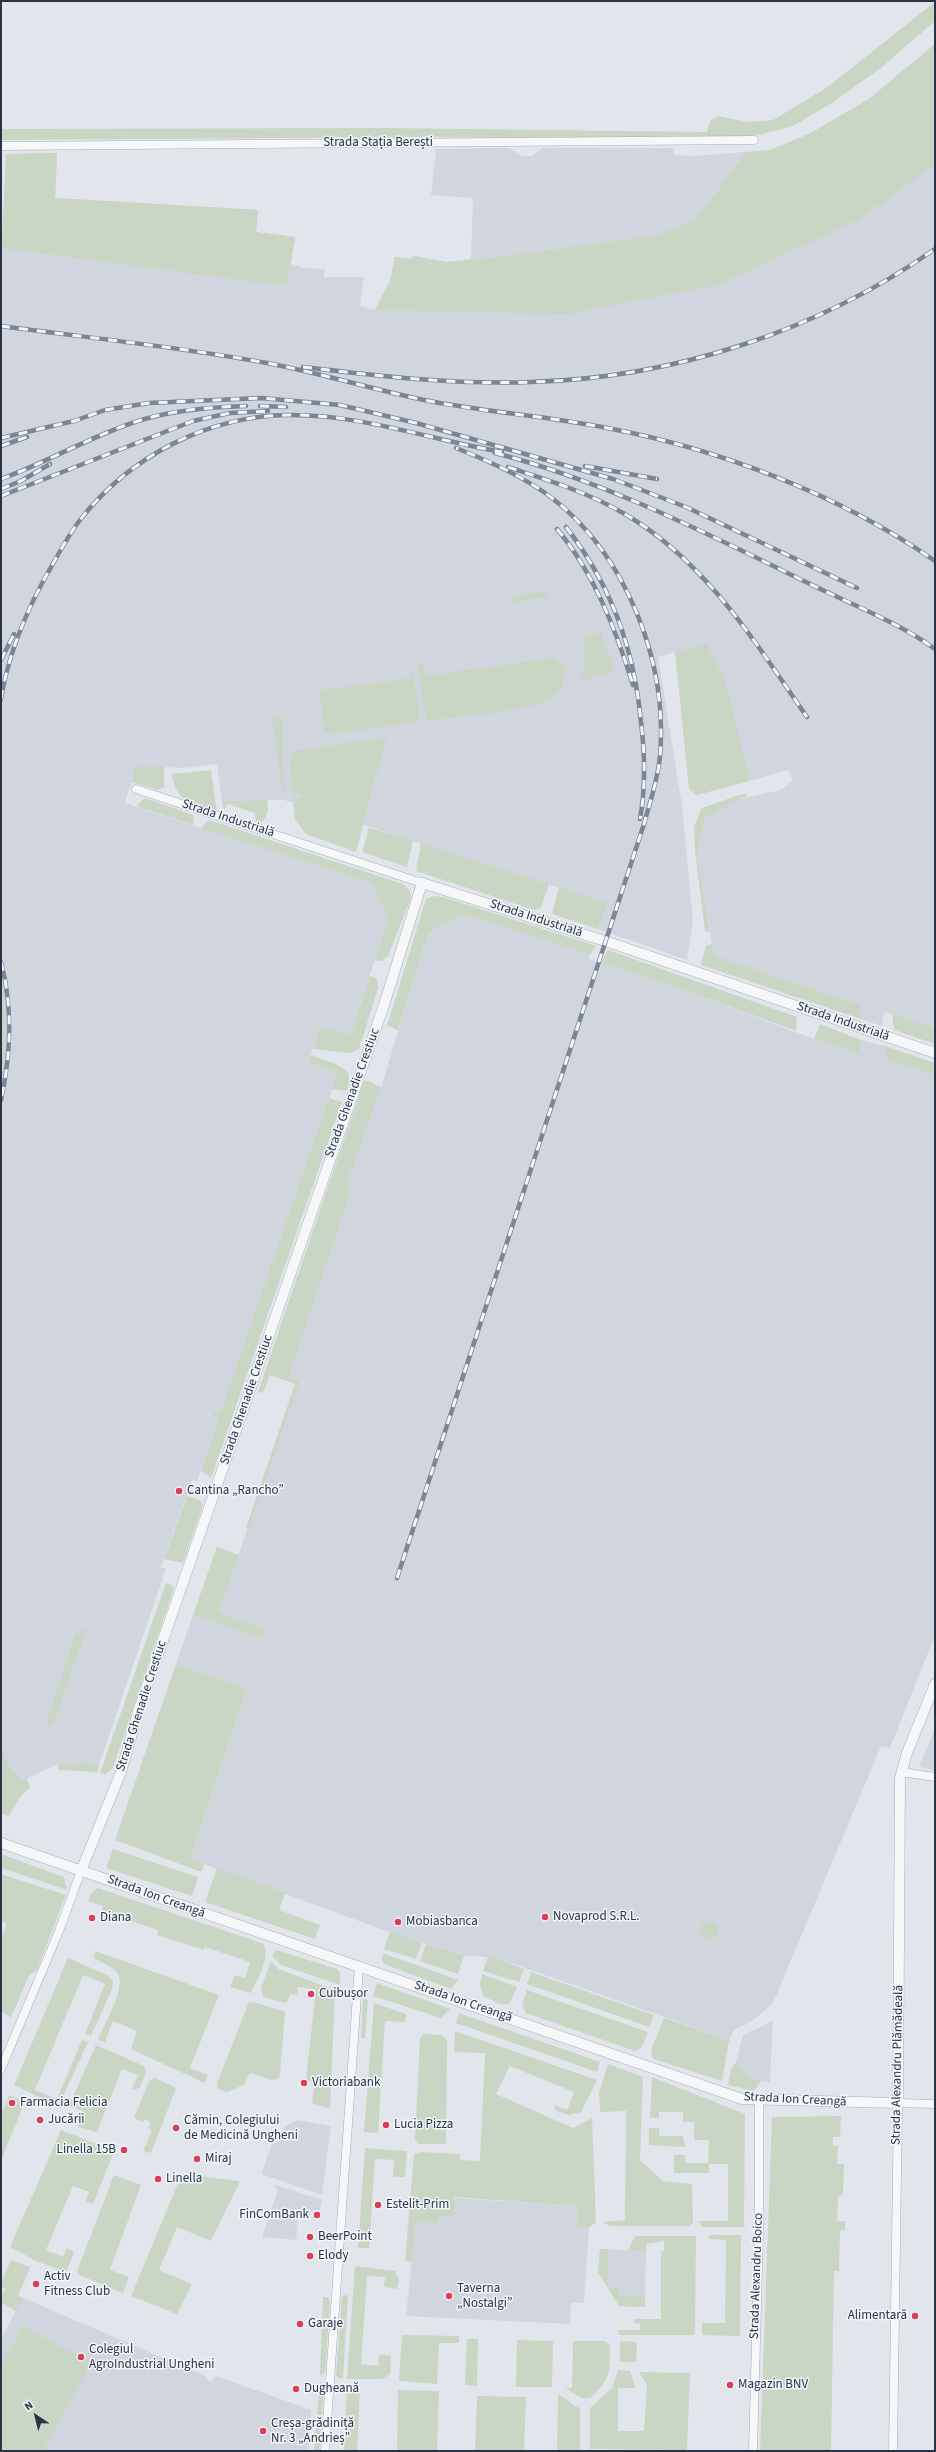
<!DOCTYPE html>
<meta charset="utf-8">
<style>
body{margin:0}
#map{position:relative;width:936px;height:2452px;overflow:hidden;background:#e2e6ec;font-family:"Source Sans 3",sans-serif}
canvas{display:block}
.frame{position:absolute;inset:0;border:2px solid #293345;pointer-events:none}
.north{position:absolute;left:16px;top:2396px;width:40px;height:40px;-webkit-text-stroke:3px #f2f5f9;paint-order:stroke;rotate:325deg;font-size:11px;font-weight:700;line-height:16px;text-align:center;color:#293345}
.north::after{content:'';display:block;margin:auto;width:14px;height:18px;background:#293345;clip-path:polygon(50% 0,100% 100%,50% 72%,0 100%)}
</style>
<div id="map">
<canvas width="936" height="2452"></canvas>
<div class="frame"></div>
<div class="north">N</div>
</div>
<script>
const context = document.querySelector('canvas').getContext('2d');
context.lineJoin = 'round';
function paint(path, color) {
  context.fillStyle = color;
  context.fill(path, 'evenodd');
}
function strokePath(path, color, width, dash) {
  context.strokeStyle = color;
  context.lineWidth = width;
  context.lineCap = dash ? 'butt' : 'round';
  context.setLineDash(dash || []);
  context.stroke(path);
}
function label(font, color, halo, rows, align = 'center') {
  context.font = font + ' "Source Sans 3",sans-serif';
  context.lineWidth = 3;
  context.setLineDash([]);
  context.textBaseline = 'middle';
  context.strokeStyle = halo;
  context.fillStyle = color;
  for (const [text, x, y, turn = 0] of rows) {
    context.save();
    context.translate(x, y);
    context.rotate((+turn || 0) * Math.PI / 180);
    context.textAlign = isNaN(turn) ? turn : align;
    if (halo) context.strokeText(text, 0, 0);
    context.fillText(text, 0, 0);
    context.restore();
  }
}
const built = new Path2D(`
 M935,44V1028L884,1012L882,1026L861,1019L860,1004L714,955L697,853L705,818L734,800L781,790L793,780L788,770L750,781L725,680L707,643L658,657L682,806L693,921L687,960L598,929L606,903L295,803L284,800L222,801L217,764L184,768L136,766L125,803L373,884L388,920L350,1035L320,1026L308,1062L338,1073L220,1413L214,1411L212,1416L219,1418L197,1481L192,1480L166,1552L161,1567L166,1569L99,1765L84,1762L58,1764L32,1776L24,1781L1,1814V263L6,154L57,153L55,198L258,210L256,232L295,237L291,264L304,268L325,269L324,277H364L360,306L375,310L390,281L395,257L411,259L414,256L446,262L471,259L473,198L431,195L436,149L508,148L523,156H532L542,148H673L674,155L695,156L770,150L809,134L869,99Z
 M464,915L590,955L589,959L670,985L814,1039L857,1052L861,1040L885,1046L887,1061L935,1075V1635L890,1748L881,1746L773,2003L755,2019L734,2030L729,2040L494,1957L464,1956L381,1929L190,1859L247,1688L176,1664L193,1615L263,1639L266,1629L218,1612L300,1381L289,1377L351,1193L345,1190L381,1088L428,933Z
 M935,1729V1771L919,1766Z
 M773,2021L770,2082L761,2081L747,2075L736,2062L743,2035Z
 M298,2120L331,2126L322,2195L261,2174L272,2144L278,2142L285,2126Z
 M276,2185L322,2200L320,2210H313L310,2212L309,2217H298L296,2240L262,2237L278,2189L275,2188Z
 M440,2197L578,2206L576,2227L589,2228L584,2303H571L570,2324L406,2316L416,2222Z
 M600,2249L646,2251L645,2307L619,2306L598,2272Z
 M23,2298L205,2376L210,2382L216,2376L311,2410L308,2451H1V2339Z`);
const green = new Path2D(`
 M935,2V21L881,68L832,103L793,126L763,134L729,139L414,137L1,140V129L385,128L707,132L710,121L718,116L748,122L773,120L826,88Z
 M935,44V165L856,221L718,285L569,314L375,310L390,281L395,257L411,259L414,256L446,262L493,258L658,235L696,220L747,152L770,150L809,134L869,99Z
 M57,153L55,198L258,210L256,232L295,237L286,286L2,248L6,154Z
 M546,591L547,597L511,602L510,597Z
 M600,633L616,670L579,682L585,672L583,636Z
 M707,643L725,680L750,781L697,795L689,789L675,652Z
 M552,658L556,663L564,662C566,674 563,689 552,698C538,710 449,718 426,721L418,664L424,663L426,676Z
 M411,669H413L419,722L330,734L324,729L320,695L322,690L412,678Z
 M281,716L284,800L272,717Z
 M386,737L356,852L306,834L295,819L293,799L301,798V793L293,794L290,761L294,751Z
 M136,766L164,767V787L158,790L131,782Z
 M211,770L217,812C193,802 176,804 172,774Z
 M742,794L748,795L728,804L727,808L720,809L705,818L697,853L710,933L705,931L695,851L694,826L702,808Z
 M145,798L193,815L194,825L136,806Z
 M267,800C269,809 268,815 262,822L256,823L255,813L228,804L224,810L222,801Z
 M209,820L403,884L410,890L411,898L388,956L382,961L375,960L388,920L373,884L201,828Z
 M369,828L413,840L407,867L362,852Z
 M421,843L549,884L541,908L534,910L416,871Z
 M559,887L607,903L598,929L552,914Z
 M434,896L443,897L596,946L590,955L464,915L428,933L398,1030L387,1026L426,899Z
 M712,944L714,955L860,1004L861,1019L701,965L706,945Z
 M608,950L797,1017L796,1031L670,985L601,963Z
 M370,976L377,978L378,989L359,1049L350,1053L313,1049L320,1026L350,1035Z
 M1,985H3C5,1016 8,1049 1,1079Z
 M892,1014L935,1028V1044L894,1030Z
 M820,1024L861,1040L858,1053L814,1039Z
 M885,1046L935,1063V1075L887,1061Z
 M311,1055L336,1064L348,1072L350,1081L346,1091L332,1089L337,1073L308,1062Z
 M364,1081H369L381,1088L345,1190L351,1192L289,1377L300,1381L248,1529L246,1528L295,1384L270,1375L263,1393L258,1392Z
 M329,1098L342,1102L211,1478L201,1471L219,1418L212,1416L214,1411L220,1413Z
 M187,1496L199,1500L203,1505L183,1563L164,1559Z
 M217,1547L239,1555L218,1612L266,1629L263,1639L193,1615Z
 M166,1583L172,1585L174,1588L113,1768L105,1774L100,1773Z
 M82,1628L86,1630L53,1724L49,1726L46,1724L76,1633L80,1634Z
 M176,1664L247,1688L190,1859L204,1864L201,1872L115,1840Z
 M1,1749L11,1769L23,1781L27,1779L30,1787L21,1796L9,1816L1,1814Z
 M84,1762L99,1765L97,1772L59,1770L58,1764Z
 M113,1849L198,1877L192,1896L106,1868Z
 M1,1854L64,1877L67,1890L1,1868Z
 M217,1868L285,1893L279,1910L320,1925L315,1939L205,1902Z
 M1,1874L66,1895L37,1970L29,1976L11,2017L1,2012V1938L7,1924L1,1921Z
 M98,1888L264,1944C270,1958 257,1980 251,1993L230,1987L235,1975L245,1978L250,1962L205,1947L204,1950L157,1935L158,1930L113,1915L111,1920L100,1916L103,1906L88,1901L91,1893Z
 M700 1931a9 9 0 1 1 18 0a9 9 0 1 1-18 0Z
 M390,1932L422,1942L416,1959L384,1949Z
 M426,1944L464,1956L458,1974L420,1961Z
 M276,1950L337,1969L340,1973V1985L281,1965L272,1956Z
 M95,1951L219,1995L190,2068L208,2075L205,2083L131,2049L137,2031L113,2021L105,2042L98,2040C104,2025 124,1990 119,1976C116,1967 101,1963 94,1958Z
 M383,1953L458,1980L452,1988H448L384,1964L382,1960Z
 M488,1957H494L524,1969L519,1982L483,1971Z
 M68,1958L107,1975L113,1981L112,1989L91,2036L85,2034L105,1984L83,1975L35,2090L57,2099L82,2040L88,2042L60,2103L55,2105L14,2085Z
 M271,1961L278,1969L335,1990L330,2109L312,2103L315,2082L306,2080L316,1989L298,1987L297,1995L290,1994L286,2003L263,1997L261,1988Z
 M531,1972L654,2015L649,2027L527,1984Z
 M482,1974L517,1987L510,2003L503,2005L484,1997L480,1985Z
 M377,1983L450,2009L441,2018L373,1996Z
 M527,1990L648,2032L642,2047L635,2051L526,2013L522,2005Z
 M363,1999L368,2000L365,2038H361Z
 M249,2002L257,2003L285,2012L280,2074L279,2078L272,2080L250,2073L244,2085L227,2092L218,2089L217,2083Z
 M374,2003L406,2014L405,2022L385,2021L378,2133L364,2132Z
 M459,2013L600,2062L597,2072L456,2023Z
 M664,2018L729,2040L722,2081L653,2059L651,2050Z
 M455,2031L597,2080L581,2112L568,2115L555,2110L554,2105L567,2110L574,2092L510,2066L496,2094L573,2128L592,2118L596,2222L589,2228L576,2227L578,2206L454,2197L453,2217L439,2216L438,2223L416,2222L412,2262L405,2261L414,2154L420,2152L460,2154V2160L480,2161L485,2053L454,2052Z
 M424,2034L442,2035L447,2040L446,2144H418L415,2139L420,2038Z
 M96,2045L144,2066L146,2072L140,2088L132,2089L138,2075L122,2069L97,2132L78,2127L83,2111L69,2106Z
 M736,2062L747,2075L761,2081L754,2091L728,2085L731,2069Z
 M608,2064L643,2077L640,2160L663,2181L692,2184L693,2223L689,2226H610L603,2222L625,2220L626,2111L600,2112L599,2093Z
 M652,2077L745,2114L744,2227H702L699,2221H728V2164H709V2173H674V2155H685V2163H708L709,2140H694V2122H683V2112H659V2118H650Z
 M155,2078L176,2088L151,2153L143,2151L152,2130L148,2128L151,2122L145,2119L143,2122L134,2118L149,2081Z
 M9,2095L25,2102L1,2160V2115Z
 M841,2116L840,2137H833V2146H838L837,2164H844L843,2195L838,2196L837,2221H845V2230H840L839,2271H834L831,2451H760L772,2117Z
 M649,2128H659V2136H683L685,2147L649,2145Z
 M61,2130L112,2150L113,2154L93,2204L86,2201L89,2192L73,2186L46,2250L63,2257L67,2248L74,2252L66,2272L36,2261L10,2247Z
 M365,2148L407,2151L405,2177H393L394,2160L375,2159L369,2248H358Z
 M182,2174L240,2181L211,2241L177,2227L159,2270L192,2284L177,2314L131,2296Z
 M114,2175L141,2185L110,2270L129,2277L123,2293L79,2275L77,2271Z
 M709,2235H741L740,2336L702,2335V2323H725L726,2240L709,2239Z
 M635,2236H696L695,2333L692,2335H620L617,2330H640V2324L634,2323V2319H661V2251H664V2241L646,2244V2251L628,2250Z
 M600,2249H608V2288H618L619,2295H645V2307L619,2306L598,2272Z
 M11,2260L30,2267L18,2296L23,2298L16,2311L1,2302V2297L6,2288L1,2287V2283Z
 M355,2266L395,2271L399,2279L397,2289L384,2287L385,2277L367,2276L361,2364L378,2366L379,2354L391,2356L390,2374L382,2379H347Z
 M348,2295L343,2379L338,2378L336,2375L342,2296Z
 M323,2297H328L330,2301L325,2372L320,2376Z
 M23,2326L91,2363L43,2451H1V2367Z
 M402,2335L459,2336V2343H439L437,2384L399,2381Z
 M467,2339H478L477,2386L465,2385Z
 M517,2340L553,2341L552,2387H516Z
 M573,2341H604L610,2344C609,2373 612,2378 590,2398H582L565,2388H572Z
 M620,2341L637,2342L636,2362H620Z
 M618,2370L630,2371L636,2388H618V2431H644L647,2385L639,2372L690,2373L687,2450L590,2449V2408L612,2388Z
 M320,2381L324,2387L319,2451H314Z
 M347,2388L360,2389L357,2451H344Z
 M398,2390L439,2391L437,2451H397Z
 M558,2394L580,2409V2451H557Z
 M477,2396L526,2397L524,2451H475Z`);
const minor = new Path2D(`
 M1,146L754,140
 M136,789L422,883
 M901,1772L935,1777
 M1,2069L59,1931L81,1871
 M325,2451L359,1967
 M753,2451L759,2232V2101
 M893,2451L898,2103L935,2104`);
const tertiary = new Path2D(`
 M1,1843L742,2099L898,2103L900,1778L907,1753L935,1684
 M81,1871L121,1772L138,1712L384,1005L422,883L605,941L935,1053`);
const rail = new Path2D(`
 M1,326C90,338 179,347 267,363C320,373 371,389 424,400C484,412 546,416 607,428C720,449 840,495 935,561
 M303,367C379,376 455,385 531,382C674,378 818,331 935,249
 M260,406L286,407
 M1,438L74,421L105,410L149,403L261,398L340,405L416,423L613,479L686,507L857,588
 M1,446L27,437
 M495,453C604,481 706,533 806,582C848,603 898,622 935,649
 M585,466L657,479
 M508,467C547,480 587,492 623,513C705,560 755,642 807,717
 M1,479C48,462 91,436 138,421C173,410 210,407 246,406
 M1,489L21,481L50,464
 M1,496L193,421L230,413L268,411
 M566,527C611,585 634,648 641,722C645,755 646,786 640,819
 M557,529C594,573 616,630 633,685
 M1,660L14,634
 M1,699C8,656 25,614 46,576C57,557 67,537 80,520C130,456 208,416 288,415C361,414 431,440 502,452
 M1,962C13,1008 11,1054 1,1100
 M397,1578L644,824C650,802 658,779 660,756C668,663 627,556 552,498C523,476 489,461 456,448`);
const markers = [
 [179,1491,4,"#d93f59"],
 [545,1917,4,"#d93f59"],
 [92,1918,4,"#d93f59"],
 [398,1922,4,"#d93f59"],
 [311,1994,4,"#d93f59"],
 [304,2083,4,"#d93f59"],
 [12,2103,4,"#d93f59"],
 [40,2120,4,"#d93f59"],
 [386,2125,4,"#d93f59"],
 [176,2128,4,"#d93f59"],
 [124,2150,4,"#d93f59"],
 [197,2159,4,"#d93f59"],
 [158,2179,4,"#d93f59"],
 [378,2205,4,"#d93f59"],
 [317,2215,4,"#d93f59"],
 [310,2237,4,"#d93f59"],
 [310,2256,4,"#d93f59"],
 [36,2284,4,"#d93f59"],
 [449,2296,4,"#d93f59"],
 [915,2316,4,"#d93f59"],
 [300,2324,4,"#d93f59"],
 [81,2357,4,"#d93f59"],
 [730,2385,4,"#d93f59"],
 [296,2389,4,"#d93f59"],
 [263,2431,4,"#d93f59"]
];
const streetNames = [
 ["Strada Stația Berești",378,143],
 ["Strada Industrială",228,819,18],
 ["Strada Industrială",536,919,18],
 ["Strada Industrială",843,1022,19],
 ["Strada Ghenadie Crestiuc",353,1093,-70],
 ["Strada Ghenadie Crestiuc",247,1400,-71],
 ["Strada Ghenadie Crestiuc",142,1706,-72],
 ["Strada Ion Creangă",156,1897,20],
 ["Strada Ion Creangă",463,2002,19],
 ["Strada Alexandru Plămădeală",898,2065,-89],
 ["Strada Ion Creangă",795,2100,3],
 ["Strada Alexandru Boico",757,2276,-88]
];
const poiNames = [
 ["Cantina „Rancho”",187,1491],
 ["Novaprod S.R.L.",553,1917],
 ["Diana",100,1918],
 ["Mobiasbanca",406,1922],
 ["Cuibușor",319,1994],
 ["Victoriabank",312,2083],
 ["Farmacia Felicia",20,2103],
 ["Jucării",48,2120],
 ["Cămin, Colegiului",184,2121],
 ["de Medicină Ungheni",184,2136],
 ["Lucia Pizza",394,2125],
 ["Linella 15B",116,2150,"right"],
 ["Miraj",205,2159],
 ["Linella",166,2179],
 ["Estelit-Prim",386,2205],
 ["FinComBank",309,2215,"right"],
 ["BeerPoint",318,2237],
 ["Elody",318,2256],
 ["Activ",44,2277],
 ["Fitness Club",44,2292],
 ["Taverna",457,2289],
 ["„Nostalgi”",457,2304],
 ["Alimentară",907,2316,"right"],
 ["Garaje",308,2324],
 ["Colegiul",89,2350],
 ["AgroIndustrial Ungheni",89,2365],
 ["Magazin BNV",738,2385],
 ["Dugheană",304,2389],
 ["Creșa-grădiniță",271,2424],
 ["Nr. 3 „Andrieș”",271,2439]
];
paint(built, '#d0d5de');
paint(green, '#c8d6c3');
strokePath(minor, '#a7adb7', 9);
strokePath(tertiary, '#a7adb7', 11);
strokePath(minor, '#f5f7f9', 8);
strokePath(tertiary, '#f5f7f9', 10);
strokePath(rail, '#7a8596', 4.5);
strokePath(rail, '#f2f5f9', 3, [9]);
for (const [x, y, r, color] of markers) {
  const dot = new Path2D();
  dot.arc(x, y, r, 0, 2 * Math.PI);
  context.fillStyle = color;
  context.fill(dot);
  strokePath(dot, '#f2f5f9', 1.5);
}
label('13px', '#293345', '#f2f5f9', streetNames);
label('13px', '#293345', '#f2f5f9', poiNames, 'left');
</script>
